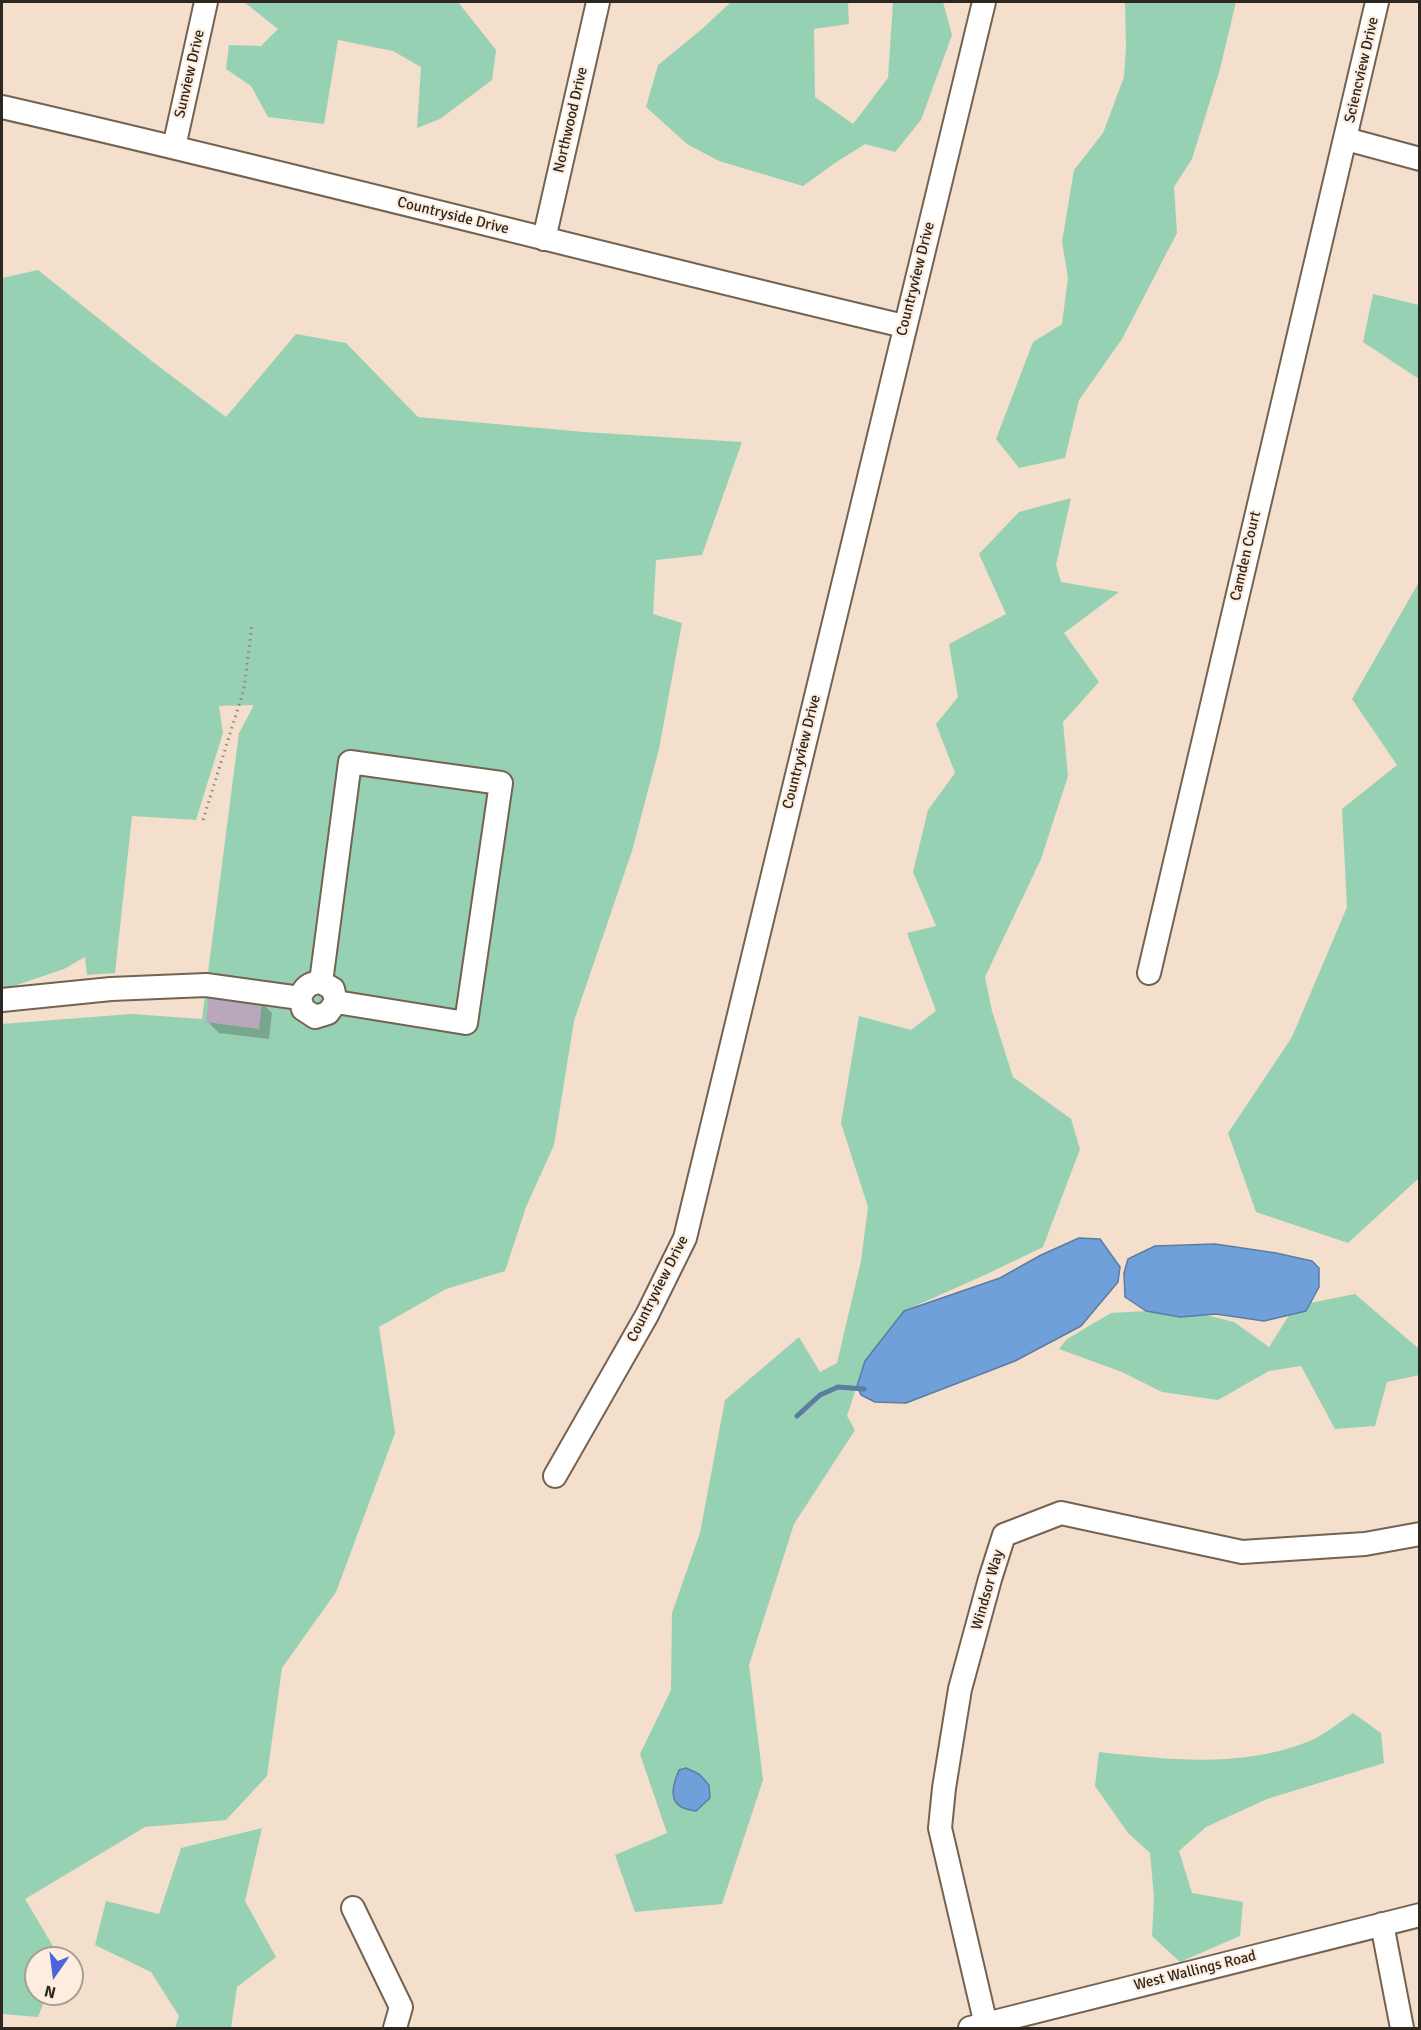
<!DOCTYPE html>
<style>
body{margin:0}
#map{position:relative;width:1421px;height:2030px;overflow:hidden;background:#f3dfcc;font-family:Signika,sans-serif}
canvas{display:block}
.frame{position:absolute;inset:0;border:3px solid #2e2720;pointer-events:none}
.north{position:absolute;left:24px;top:1946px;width:60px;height:60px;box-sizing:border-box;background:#fdedde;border:2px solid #aa9e92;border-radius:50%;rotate:194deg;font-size:16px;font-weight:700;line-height:24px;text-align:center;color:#2e2720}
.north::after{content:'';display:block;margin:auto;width:21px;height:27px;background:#4d64d9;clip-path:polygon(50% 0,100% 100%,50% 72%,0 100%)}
</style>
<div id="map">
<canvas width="1421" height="2030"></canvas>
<div class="frame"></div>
<div class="north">N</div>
</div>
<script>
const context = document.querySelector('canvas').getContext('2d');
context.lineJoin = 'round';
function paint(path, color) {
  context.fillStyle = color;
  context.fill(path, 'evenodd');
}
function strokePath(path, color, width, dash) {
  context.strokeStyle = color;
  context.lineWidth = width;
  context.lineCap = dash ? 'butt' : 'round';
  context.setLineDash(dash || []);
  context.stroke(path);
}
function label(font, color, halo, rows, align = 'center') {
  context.font = font + ' Signika,sans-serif';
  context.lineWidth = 4.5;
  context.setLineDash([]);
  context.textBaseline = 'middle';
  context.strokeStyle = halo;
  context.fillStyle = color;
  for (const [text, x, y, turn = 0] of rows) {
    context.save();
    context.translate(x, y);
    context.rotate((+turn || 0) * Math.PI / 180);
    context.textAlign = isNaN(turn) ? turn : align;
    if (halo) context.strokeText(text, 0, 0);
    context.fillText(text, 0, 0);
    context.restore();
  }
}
const green = new Path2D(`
 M244,2H458L496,50L492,80L440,119L417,128L421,67L393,51L338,40L324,124L268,117L251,86L226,69L229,45L261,46L278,29Z
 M731,2H848L849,24L814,29L815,97L853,124L888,78L893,2H943L952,35L921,120L895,152L865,144L835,163L803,186L719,161L687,144L646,107L658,65L702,29Z
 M1125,2H1236L1220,69L1192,159L1174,187L1177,233L1122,339L1079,400L1065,458L1019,468L996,439L1033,342L1062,324L1068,278L1062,242L1074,170L1103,133L1124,77L1126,48Z
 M38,270L153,362L226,417L296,334L346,343L418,417L584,432L742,442L702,555L656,560L653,614L682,623L659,749L632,851L574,1021L554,1145L526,1207L505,1271L446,1289L379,1327L395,1433L336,1592L282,1668L267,1776L226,1820L145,1827L25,1899L60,1958H36V1994H47L38,2017L2,2014V1024L131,1014L202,1019L239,733L254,705L219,706L223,733L196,820L132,816L115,973L87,975L85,957L64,969L2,990V278Z
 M1373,294L1419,305V379L1363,342Z
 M1071,498L1056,565L1061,582L1119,592L1064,633L1099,682L1063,722L1068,776L1041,859L985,977L992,1011L1013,1077L1071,1119L1080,1149L1043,1247L987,1274L904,1311L865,1361L847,1416L855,1430L794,1524L749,1665L763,1780L722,1904L635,1912L615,1855L667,1833L640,1754L671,1690L672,1613L700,1533L725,1400L799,1337L820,1372L837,1363L861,1261L868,1207L841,1123L859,1016L911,1030L936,1011L907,933L936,926L913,872L928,810L955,773L936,724L958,697L949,644L1006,614L979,554L1019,512Z
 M1419,582V1178L1348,1243L1256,1212L1228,1133L1292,1037L1347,907L1342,809L1397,765L1352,699Z
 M1355,1294L1419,1349V1375L1387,1382L1375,1426L1335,1429L1301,1366L1269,1371L1218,1400L1162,1392L1122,1372L1059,1349L1067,1339L1111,1313L1182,1309L1234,1322L1269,1347L1295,1306Z
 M1353,1713L1381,1733L1384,1763L1267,1799L1206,1827L1179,1851L1192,1893L1243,1902L1240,1936L1180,1962L1152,1936L1154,1897L1150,1853L1128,1833L1095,1786L1099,1752C1168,1760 1245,1768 1310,1741C1325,1734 1340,1722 1353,1713Z
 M262,1828L245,1901L276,1957L237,1987L231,2028H175L179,2016L151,1972L95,1945L106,1901L159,1914L181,1848Z`);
const water = new Path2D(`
 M1079,1238L1100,1239L1120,1267L1118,1282L1081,1326L1015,1361L906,1403L875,1402L861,1395L857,1386L865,1361L904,1311L1000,1278L1041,1255Z
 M1215,1244L1276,1253L1312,1261L1319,1268V1287L1306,1311L1264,1321L1216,1314L1180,1317L1146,1311L1125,1297L1124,1273L1128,1259L1155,1246Z
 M686,1768L699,1774L709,1785L710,1798L696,1811C668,1808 670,1791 679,1770Z`);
const shadow = new Path2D(`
 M261,1002L272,1013L269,1039L219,1033L208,1022Z`);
const stream = new Path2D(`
 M797,1416L820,1395L838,1387L864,1389`);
const building = new Path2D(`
 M209,995L262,1001L259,1029L206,1022Z`);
const path = new Path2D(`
 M203,820L244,689L252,624`);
const minor = new Path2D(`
 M2,107C303,176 603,255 904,326
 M1346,139L1420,159
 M174,147L206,2
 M544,239L598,2
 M1149,973L1377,2
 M300,998L303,1009L315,1017L328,1013L336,1002
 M2,1000L111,989L206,985L300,998C304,987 309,983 321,982L333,989L336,1002L466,1023L501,783L350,762L321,982
 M555,1476L647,1315L685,1238L984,2
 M353,1908L401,2007L395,2028
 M1382,1924L1402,2028
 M986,2025L940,1828L944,1788L960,1689L990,1579L1004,1535L1061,1513L1242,1552L1365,1544L1420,1534
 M970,2028L1420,1915`);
const streetNames = [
 ["Sciencview Drive",1362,70,-77],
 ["Sunview Drive",190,74,-77],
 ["Northwood Drive",571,120,-77],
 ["Countryside Drive",453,216,14],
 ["Countryview Drive",916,279,-76],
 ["Camden Court",1246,556,-77],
 ["Countryview Drive",802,752,-76],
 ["Countryview Drive",658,1289,-63],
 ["Windsor Way",988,1590,-74],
 ["West Wallings Road",1195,1971,-14]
];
paint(green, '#97d1b3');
paint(water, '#6fa0d9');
strokePath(water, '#5c7ca2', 1.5);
paint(shadow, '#0003');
strokePath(stream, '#5c7ca2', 5);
paint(building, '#b9a8bb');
strokePath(minor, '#746352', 26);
strokePath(path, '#948679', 3, [1.5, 4.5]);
strokePath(minor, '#fff', 22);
label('15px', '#2e2720', '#fdedde', streetNames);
</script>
